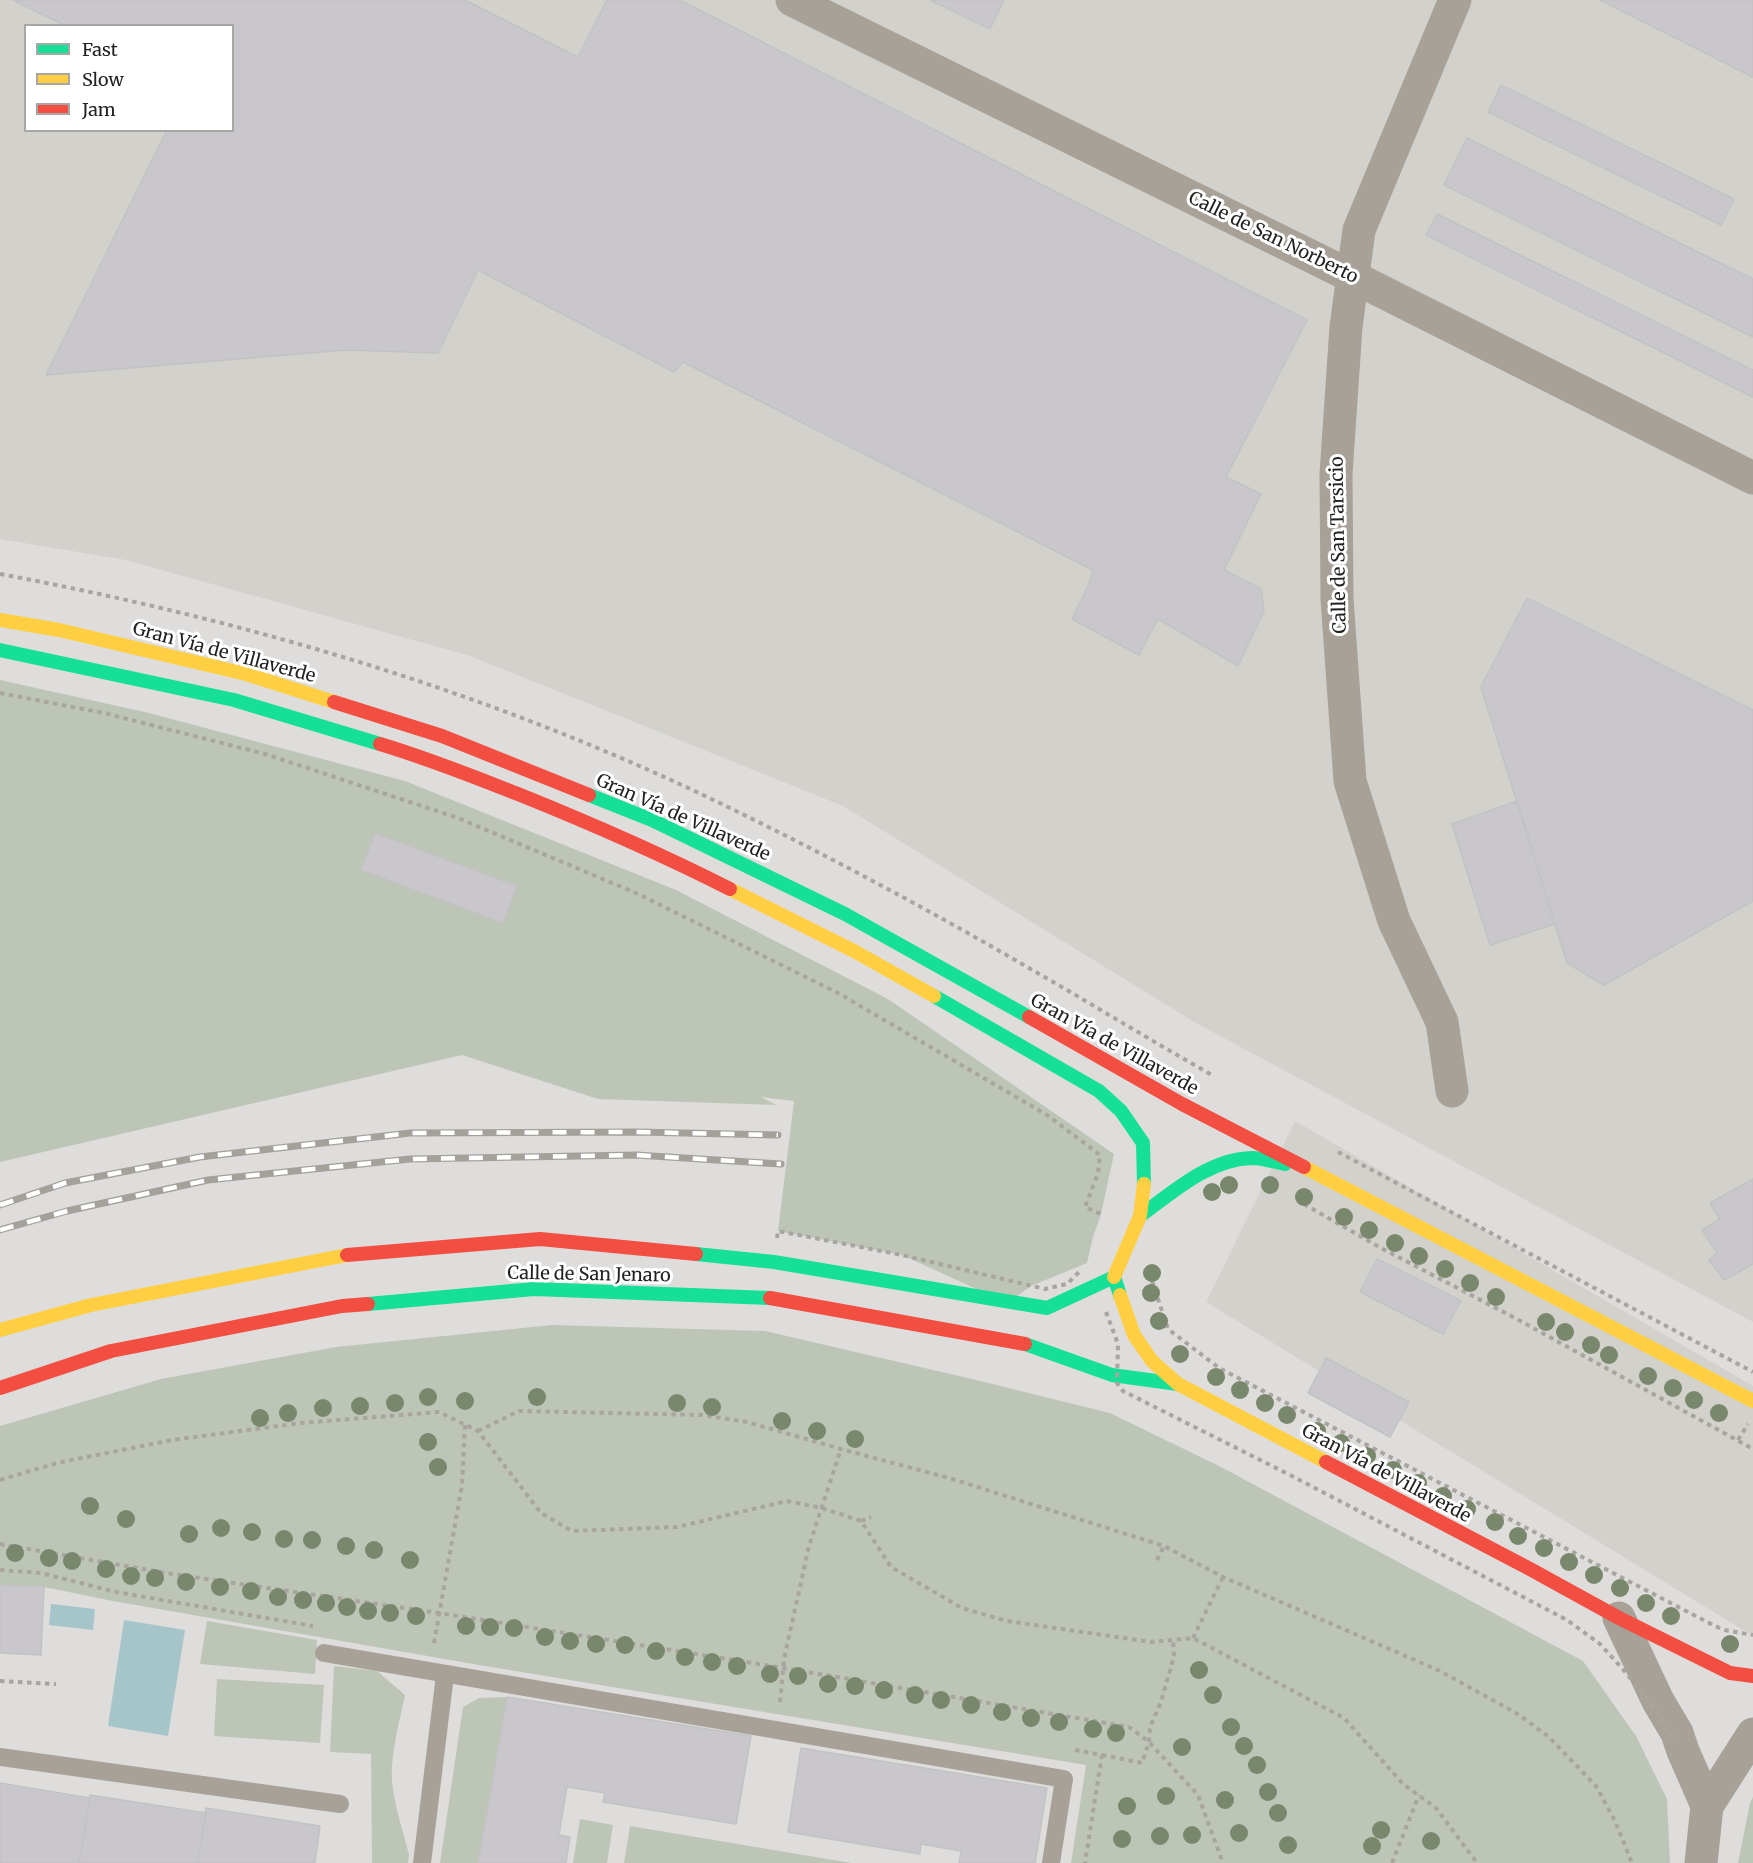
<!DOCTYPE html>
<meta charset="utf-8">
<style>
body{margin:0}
#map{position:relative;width:1753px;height:1863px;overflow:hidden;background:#dedddc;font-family:Merriweather,serif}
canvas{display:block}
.legend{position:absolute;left:24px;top:24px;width:210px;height:108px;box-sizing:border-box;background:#fff;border:2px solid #a7a7a6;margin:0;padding:8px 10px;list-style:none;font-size:18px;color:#222220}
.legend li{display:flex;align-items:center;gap:12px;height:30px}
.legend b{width:30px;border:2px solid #a7a7a6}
</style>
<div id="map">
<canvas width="1753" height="1863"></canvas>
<ul class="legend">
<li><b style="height:8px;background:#16e098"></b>Fast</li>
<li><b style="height:8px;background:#ffcf43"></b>Slow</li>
<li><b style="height:8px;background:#f24e42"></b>Jam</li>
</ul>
</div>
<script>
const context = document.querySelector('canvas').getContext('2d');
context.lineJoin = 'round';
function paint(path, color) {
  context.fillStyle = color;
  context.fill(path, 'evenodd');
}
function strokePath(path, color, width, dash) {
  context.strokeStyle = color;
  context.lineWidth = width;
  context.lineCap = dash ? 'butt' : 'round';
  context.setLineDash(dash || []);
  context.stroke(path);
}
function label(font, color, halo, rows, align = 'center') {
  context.font = font + ' Merriweather,serif';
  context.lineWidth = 6;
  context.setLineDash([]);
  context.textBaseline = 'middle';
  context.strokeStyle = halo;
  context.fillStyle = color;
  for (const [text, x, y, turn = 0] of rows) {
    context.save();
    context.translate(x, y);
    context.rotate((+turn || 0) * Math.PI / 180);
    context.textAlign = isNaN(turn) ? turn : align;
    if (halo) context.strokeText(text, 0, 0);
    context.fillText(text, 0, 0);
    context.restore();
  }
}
const built = new Path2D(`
 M0,0H1753V1322L1196,1023L843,806L470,656L126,560L0,539ZM26,26H232V130H26Z
 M1295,1121L1753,1386V1636L1206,1302Z`);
const green = new Path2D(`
 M0,680L149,713L405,781L676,890L888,999L1114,1154L1101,1214L1093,1237L1087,1263L1031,1286L1007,1303L902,1255L778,1231L794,1101L761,1097L776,1105L598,1099L462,1055L0,1162Z
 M552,1325L765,1331L972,1379L1110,1413L1221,1467L1583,1661L1636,1736L1667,1799L1670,1863H1071L1086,1765L479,1665L113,1601L44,1587L0,1585V1426L161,1379L336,1347Z
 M207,1621L317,1640L315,1674L200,1664Z
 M334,1666L377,1671L405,1695C400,1719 393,1744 392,1768C390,1793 403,1830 409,1855L408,1863H372L371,1754L330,1752Z
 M217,1679L324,1685L320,1743L214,1736Z
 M507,1697L478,1863H440L463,1707L479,1698Z
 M1753,1797V1863H1738L1750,1803Z
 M580,1819L613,1825L607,1863H573Z
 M630,1826L851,1863H624Z`);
const water = new Path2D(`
 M51,1604L95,1609L93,1630L49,1625Z
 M124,1620L185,1630L168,1736L108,1726Z`);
const building = new Path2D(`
 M13,0H465L578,57L607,0H680L1307,320L1226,477L1261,494L1224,570L1261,589L1264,611L1238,666L1158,619L1139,655L1072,619L1089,584L1093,570L683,362L674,372L478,270L438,353L346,350L46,375L167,130H232V26H66Z
 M930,0H1004L990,29Z
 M1600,0H1753V77Z
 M1501,85L1734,199L1721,225L1488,112Z
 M1467,138L1753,279V337L1444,185Z
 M1437,214L1753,370V397L1426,235Z
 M1527,598L1753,710V901L1604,985L1567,963L1481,687Z
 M1517,801L1555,924L1490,945L1452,824Z
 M375,833L517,886L503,923L361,870Z
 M1753,1179V1264L1724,1280L1709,1260L1717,1253L1702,1230L1720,1219L1710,1203Z
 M1377,1259L1461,1301L1443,1334L1360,1292Z
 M1326,1358L1409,1402L1390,1437L1308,1393Z
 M0,1585L44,1587L41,1655L0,1653Z
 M507,1697L751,1736L736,1824L603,1802L605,1793L567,1787L559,1835L570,1837L566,1863H478Z
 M801,1748L1047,1788L1035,1863H959L961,1851L921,1844L920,1854L788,1832Z
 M0,1783L90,1798L79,1863H0Z
 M90,1795L206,1813L198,1863H79Z
 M206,1808L320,1826L315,1863H198Z`);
const path = new Path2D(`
 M0,574C241,619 479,689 701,794C812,847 922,906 1029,968C1090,1003 1150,1040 1212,1075
 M478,1431L519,1411L702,1415L747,1422L841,1449L949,1478L1164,1546L1223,1577L1438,1670L1516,1713L1548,1736L1596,1786L1615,1821L1632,1863
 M0,1480L57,1463L172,1440L301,1423L439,1412L478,1431L541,1513L572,1531L677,1527L787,1501L822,1508L861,1521L891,1567L962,1608L1007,1621L1151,1642L1193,1638L1344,1718L1403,1784L1436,1808L1477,1863
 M861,1521L871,1517
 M0,1544L172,1574L439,1613L784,1668L1129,1727L1149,1742L1198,1795L1223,1863
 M1157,1560L1164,1546
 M0,1570L41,1573L116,1592L313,1626
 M1193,1638L1223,1577
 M434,1643L462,1485L465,1425
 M0,1681L56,1684
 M780,1702L784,1659L809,1546L841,1449
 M1075,1750L1102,1755L1085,1863
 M1102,1755L1142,1763L1149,1742L1150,1727L1161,1702L1174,1656L1173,1639
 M1392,1863L1419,1795`);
const lane = new Path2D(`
 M324,1653L1064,1779L1051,1863
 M0,1757L340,1804
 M422,1863L445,1675`);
const street = new Path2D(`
 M792,0L1353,277L1753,478
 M1452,1091L1442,1022L1394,921L1350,781L1337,599L1336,474L1346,327L1359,230L1455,0
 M1619,1618L1658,1701L1677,1733L1683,1751L1707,1806
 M1701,1863L1707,1806L1753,1734`);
const fast = new Path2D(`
 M696,1254L774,1262L1047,1308L1114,1277L1120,1295
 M368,1304L534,1289L770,1298
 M1025,1344L1112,1375L1178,1384`);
const slow = new Path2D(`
 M1304,1167L1753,1401
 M1120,1295L1134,1335L1152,1361L1178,1384L1326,1462
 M0,1330L91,1305L347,1255`);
const jam = new Path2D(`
 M347,1255L540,1239L696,1254
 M770,1298L1025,1344
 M0,1388L111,1351L342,1306L368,1304
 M1326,1462L1530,1569L1619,1618L1730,1673L1753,1676`);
const rail = new Path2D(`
 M0,1205L65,1183L200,1157L410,1133L636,1132L778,1135
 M0,1230L67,1211L208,1180L410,1159L636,1155L781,1164`);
const pathBridge = new Path2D(`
 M0,693L104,713L265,754L458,818L636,893L838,993L1047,1115L1100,1155L1098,1173L1085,1207L1101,1214
 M1338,1152L1753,1372
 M1304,1204L1379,1247L1515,1318L1753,1449
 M777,1238L778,1231L902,1255L1045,1289L1067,1284L1079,1272
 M1152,1281L1168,1329L1219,1368L1713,1625L1724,1630L1753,1635
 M1106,1312L1118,1344L1117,1383L1123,1391L1292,1476L1567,1620L1600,1644L1621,1667L1644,1694L1672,1736L1677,1733
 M1738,1440L1748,1424`);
const fastBridge = new Path2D(`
 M0,650L234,700L380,744
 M589,795L652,820L845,914L1029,1017
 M934,996L1099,1091L1121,1111L1143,1143L1144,1184
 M1140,1216C1173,1192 1209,1159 1252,1158C1263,1158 1274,1162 1285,1164`);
const slowBridge = new Path2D(`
 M0,620L59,630L246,674L334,702
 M730,889L854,951L934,996
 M1114,1277L1140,1216L1144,1184`);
const jamBridge = new Path2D(`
 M334,702L442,736L589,795
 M380,744C427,758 472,776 518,794C590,823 661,854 730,889
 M1029,1017L1182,1104L1304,1167`);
const trees = [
 [1229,1185],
 [1270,1185],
 [1212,1192],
 [1304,1197],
 [1344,1217],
 [1369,1230],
 [1395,1243],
 [1419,1256],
 [1445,1269],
 [1152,1273],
 [1470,1283],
 [1151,1293],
 [1496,1297],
 [1159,1321],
 [1546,1322],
 [1565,1332],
 [1591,1345],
 [1180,1354],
 [1609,1355],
 [1648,1376],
 [1216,1377],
 [1673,1388],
 [1240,1390],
 [428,1397],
 [537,1397],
 [1694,1400],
 [465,1401],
 [395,1403],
 [677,1403],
 [1265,1403],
 [360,1406],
 [712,1407],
 [323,1408],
 [288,1413],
 [1719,1413],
 [1287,1415],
 [260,1418],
 [782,1421],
 [817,1431],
 [1317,1431],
 [855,1439],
 [428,1442],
 [1341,1443],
 [1367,1456],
 [438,1467],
 [1393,1470],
 [1418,1483],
 [1443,1496],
 [90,1506],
 [1467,1509],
 [126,1519],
 [1495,1522],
 [221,1528],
 [252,1532],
 [189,1534],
 [1518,1536],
 [284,1539],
 [312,1540],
 [346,1546],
 [1544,1548],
 [374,1550],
 [15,1553],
 [49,1558],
 [410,1560],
 [72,1561],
 [1569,1562],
 [106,1569],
 [1594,1575],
 [131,1576],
 [155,1578],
 [186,1582],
 [220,1587],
 [1620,1588],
 [251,1591],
 [278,1597],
 [303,1600],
 [326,1603],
 [1646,1603],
 [347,1607],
 [368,1611],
 [390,1613],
 [416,1616],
 [1671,1616],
 [466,1626],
 [490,1627],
 [514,1628],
 [545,1637],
 [570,1641],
 [596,1644],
 [1730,1644],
 [625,1645],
 [656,1651],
 [685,1657],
 [712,1662],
 [737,1666],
 [1199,1670],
 [770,1674],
 [798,1676],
 [828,1684],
 [855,1686],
 [884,1690],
 [915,1695],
 [1213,1695],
 [941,1700],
 [971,1705],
 [1002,1712],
 [1031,1718],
 [1059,1722],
 [1231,1727],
 [1093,1729],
 [1116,1733],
 [1244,1746],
 [1182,1747],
 [1257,1765],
 [1268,1792],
 [1166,1796],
 [1225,1800],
 [1127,1806],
 [1278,1813],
 [1381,1830],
 [1239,1833],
 [1192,1835],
 [1160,1836],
 [1122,1839],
 [1431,1841],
 [1288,1845],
 [1372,1846]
];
const streetNames = [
 ["Calle de San Norberto",1273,238,26],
 ["Calle de San Tarsicio",1339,545,-91],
 ["Gran Vía de Villaverde",224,653,15],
 ["Gran Vía de Villaverde",683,818,24],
 ["Gran Vía de Villaverde",1114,1045,29],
 ["Calle de San Jenaro",589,1275,1],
 ["Gran Vía de Villaverde",1386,1474,28]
];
paint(built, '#d2d1cb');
paint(green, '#bdc5b7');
paint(water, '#a5c5c8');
paint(building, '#c9c7cc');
strokePath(building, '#c3c2c3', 1.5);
strokePath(path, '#a8a5a0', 4, [4.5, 4.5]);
strokePath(lane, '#a7a198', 18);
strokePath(street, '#a7a198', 33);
strokePath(fast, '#16e098', 14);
strokePath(slow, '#ffcf43', 14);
strokePath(jam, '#f24e42', 14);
strokePath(rail, '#a4a19b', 7);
strokePath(rail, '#fff', 4.5, [14]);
strokePath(pathBridge, '#a8a5a0', 4, [4.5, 4.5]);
strokePath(fastBridge, '#16e098', 14);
strokePath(slowBridge, '#ffcf43', 14);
strokePath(jamBridge, '#f24e42', 14);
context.fillStyle = '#79876c';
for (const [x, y] of trees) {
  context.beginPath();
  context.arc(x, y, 9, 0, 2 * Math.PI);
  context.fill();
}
label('18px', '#222220', '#fff', streetNames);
</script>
